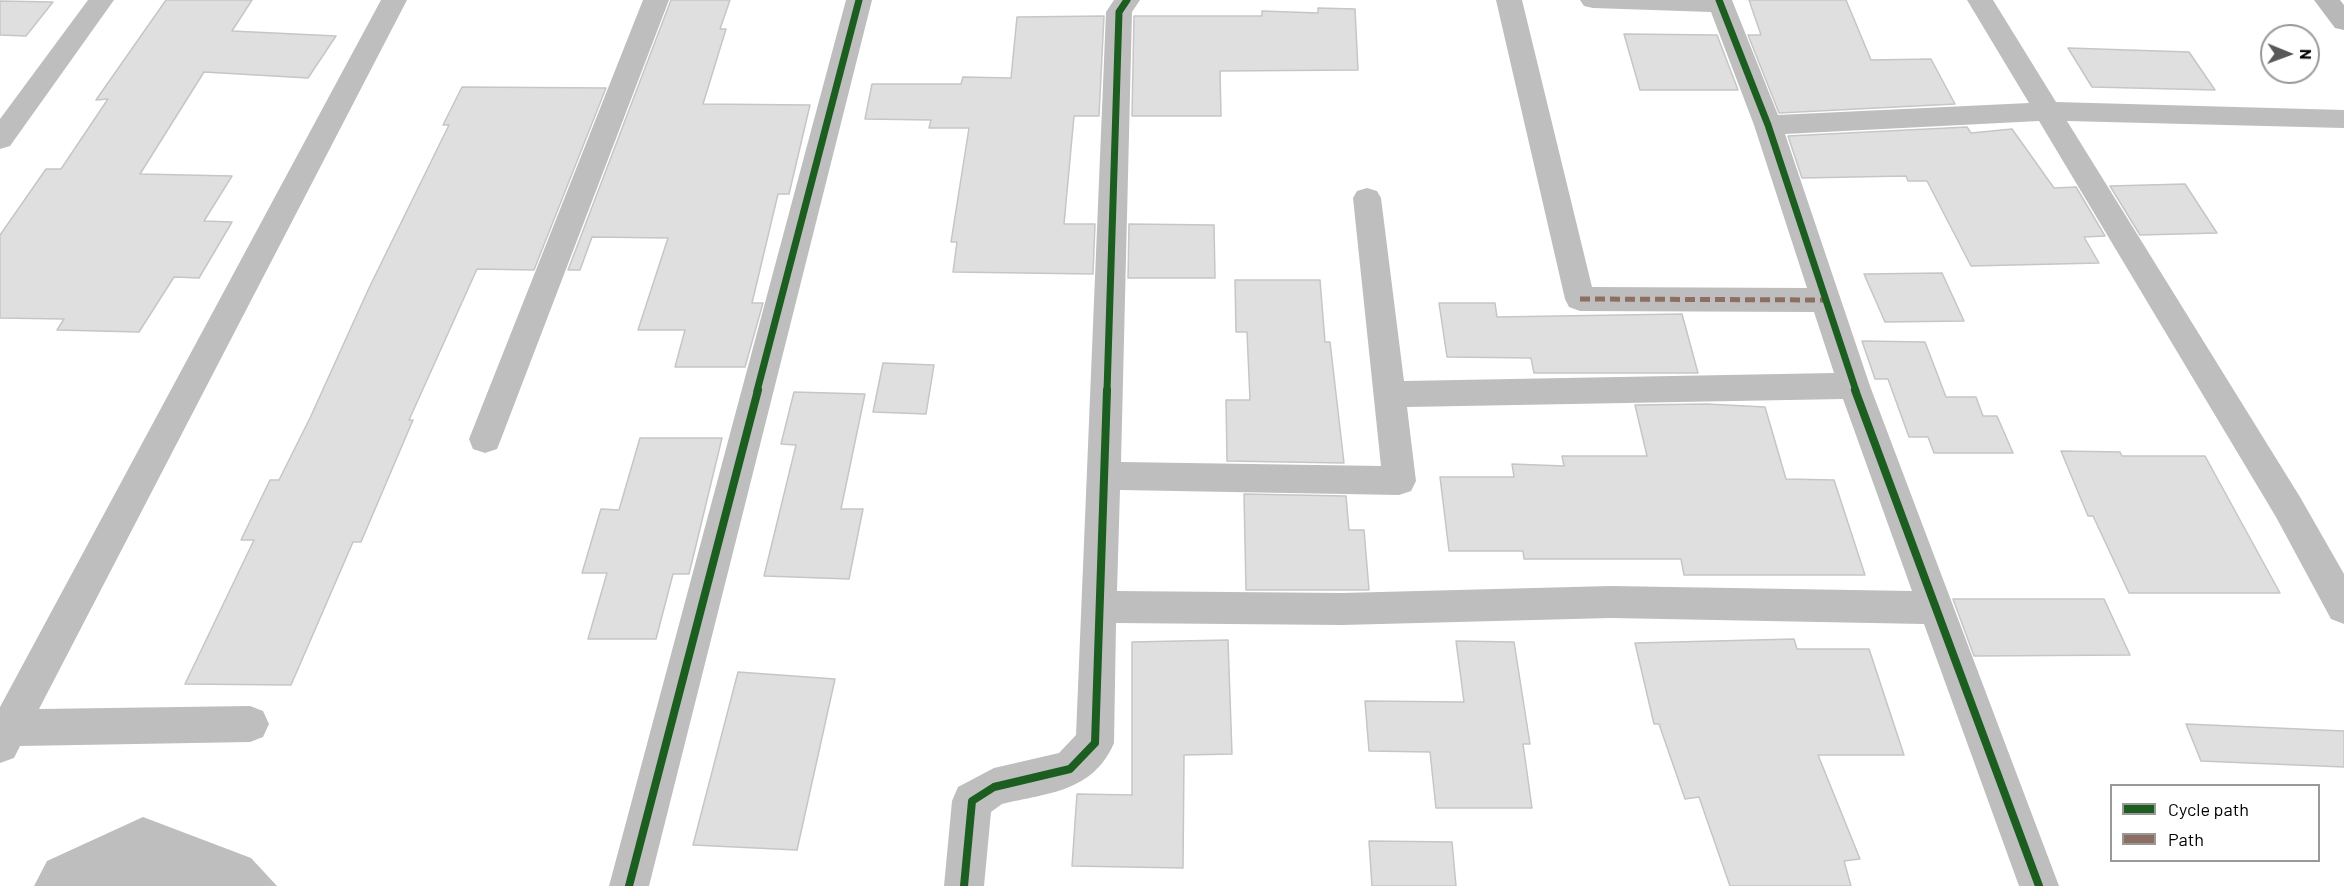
<!DOCTYPE html>
<style>
body{margin:0}
#map{position:relative;width:2344px;height:886px;overflow:hidden;background:#fff;font-family:Barlow,sans-serif}
canvas{display:block}
.legend{position:absolute;left:2110px;top:784px;width:210px;height:78px;box-sizing:border-box;background:#fff;border:2px solid #999;margin:0;padding:8px 10px;list-style:none;font-size:18px;color:#000}
.legend li{display:flex;align-items:center;gap:12px;height:30px}
.legend b{width:30px;border:2px solid #999}
.north{position:absolute;left:2260px;top:24px;width:60px;height:60px;box-sizing:border-box;background:#fff;border:2px solid #999;border-radius:50%;rotate:91deg;font-size:16px;font-weight:700;line-height:24px;text-align:center;color:#000}
.north::after{content:'';display:block;margin:auto;width:21px;height:27px;background:#595959;clip-path:polygon(50% 0,100% 100%,50% 72%,0 100%)}
</style>
<div id="map">
<canvas width="2344" height="886"></canvas>
<ul class="legend">
<li><b style="height:8px;background:#1b5e20"></b>Cycle path</li>
<li><b style="height:8px;background:#8d6e63"></b>Path</li>
</ul>
<div class="north">N</div>
</div>
<script>
const context = document.querySelector('canvas').getContext('2d');
context.lineJoin = 'round';
function paint(path, color) {
  context.fillStyle = color;
  context.fill(path, 'evenodd');
}
function strokePath(path, color, width, dash) {
  context.strokeStyle = color;
  context.lineWidth = width;
  context.lineCap = dash ? 'butt' : 'round';
  context.setLineDash(dash || []);
  context.stroke(path);
}
const water = new Path2D(`
 M143,817L251,858L277,886H34L47,861Z`);
const building = new Path2D(`
 M166,0H252L232,31L336,36L308,78L204,72L140,174L232,176L204,221L232,222L199,278L174,277L139,332L57,330L64,319L0,318V235L46,169H61L108,99L96,100Z
 M671,0H730L720,29H726L703,104L810,105L789,194H778L752,303H763L745,367H675L685,330H638L668,238L592,237L580,270H568Z
 M1749,0H1846L1871,60L1931,59L1955,104L1779,113L1748,35H1761Z
 M0,1L53,2L26,36L0,35Z
 M1318,8L1355,9L1358,70L1220,71L1221,116H1132L1134,16H1262V11L1318,13Z
 M1104,16L1099,116H1074L1064,224H1095L1093,274L953,272L957,242H951L969,128H929L931,120L865,119L872,84H961L963,77L1011,78L1017,17Z
 M1624,34L1717,35L1738,90H1640Z
 M2068,48L2189,52L2215,90L2092,87Z
 M462,87L606,88L534,270L477,269L409,420H413L361,542H353L291,685L185,684L254,540H241L270,480H279L310,418L369,288L449,125H443Z
 M1967,127L1971,133L2012,129L2054,188L2076,187L2105,236L2084,237L2099,263L1971,266L1927,181H1908L1906,176L1802,178L1788,136Z
 M2185,184L2217,233L2140,235L2110,186Z
 M1129,224L1214,225L1215,278H1128Z
 M1942,273L1964,321L1885,322L1864,274Z
 M1235,280H1320L1325,342H1330L1344,463L1227,461L1226,400H1250L1247,332H1236Z
 M1439,303H1495L1497,317L1682,314L1698,373H1534L1531,358L1447,357Z
 M1862,341L1925,342L1946,397H1976L1983,416H1997L2013,453H1934L1928,437H1909L1888,379H1875Z
 M883,363L934,365L926,414L873,412Z
 M794,392L865,394L841,509H863L849,579L764,576L796,445L781,444Z
 M1707,404L1765,407L1786,479L1834,480L1865,575H1684L1681,559H1524L1523,551H1449L1440,477H1514L1512,464L1564,466L1562,456H1647L1635,405Z
 M640,438H722L689,574H673L656,639H588L607,573H582L601,509L619,510Z
 M2061,451L2120,452L2122,456H2205L2280,593H2129L2093,516H2088Z
 M1244,494L1346,496L1349,530H1364L1369,590H1246Z
 M1953,599H2104L2130,655L1974,656Z
 M1794,639L1797,649H1869L1904,755H1818L1860,859L1844,861L1851,886H1730L1699,797L1685,799L1659,724H1654L1635,643Z
 M1228,640L1232,754L1184,755L1183,868L1072,866L1077,794L1132,795V642Z
 M1456,641L1514,642L1530,744H1523L1532,808H1436L1430,752L1369,751L1365,701L1464,702Z
 M738,672L835,679L797,850L693,845Z
 M2186,724L2344,731V767L2201,761Z
 M1369,841L1452,842L1456,886H1372Z`);
const street = new Path2D(`
 M88,0H114L10,146L0,149V119Z
 M381,0H407L39,709L250,706L263,711L269,724L263,737L250,742L20,746L14,758L0,763V707Z
 M643,0H669L501,439L497,449L485,453L473,449L469,439Z
 M846,0H872L649,886H609Z
 M1114,0H1140L1132,12L1121,462L1381,466L1353,198L1357,191L1367,188L1377,191L1381,198L1404,381L1834,373L1814,312L1580,311L1569,307L1565,299L1496,0H1522L1592,287L1807,288L1754,125L1711,12L1593,8L1584,6L1580,0H1732L1778,115L2029,103L1967,0H1993L2056,102L2344,110V128L2067,121L2300,497L2344,574V624L2331,619L2276,517L2039,121L1785,134L1870,386L2059,886H2019L1924,624L1611,618L1342,625L1116,623L1114,743C1093,792 1048,793 1002,804L991,812L984,886H944L952,801L958,787L994,768L1059,753L1076,735L1106,12ZM1843,399L1912,591L1611,586L1342,593L1117,591L1120,490L1399,495L1411,491L1416,481L1407,407Z`);
const secondary = new Path2D(`
 M2314,0H2340L2344,5V30L2335,28Z`);
const quiet = new Path2D(`
 M1580,299L1825,300`);
const cyclewayFar1 = new Path2D(`
 M1719,0L1768,125L1856,391
 M757,391L859,0
 M1107,391L1119,12L1127,0`);
const cycleway = new Path2D(`
 M1855,390L2039,886
 M629,886L758,390
 M964,886L972,801L994,787L1070,769L1095,743L1107,390`);
paint(water, '#bebebe');
paint(building, '#dfdfdf');
strokePath(building, '#c6c6c6', 1.5);
paint(street, '#bebebe');
paint(secondary, '#b8b8b8');
strokePath(quiet, '#8d6e63', 5, [10, 5]);
strokePath(cyclewayFar1, '#1b5e20', 7);
strokePath(cycleway, '#1b5e20', 8);
</script>
